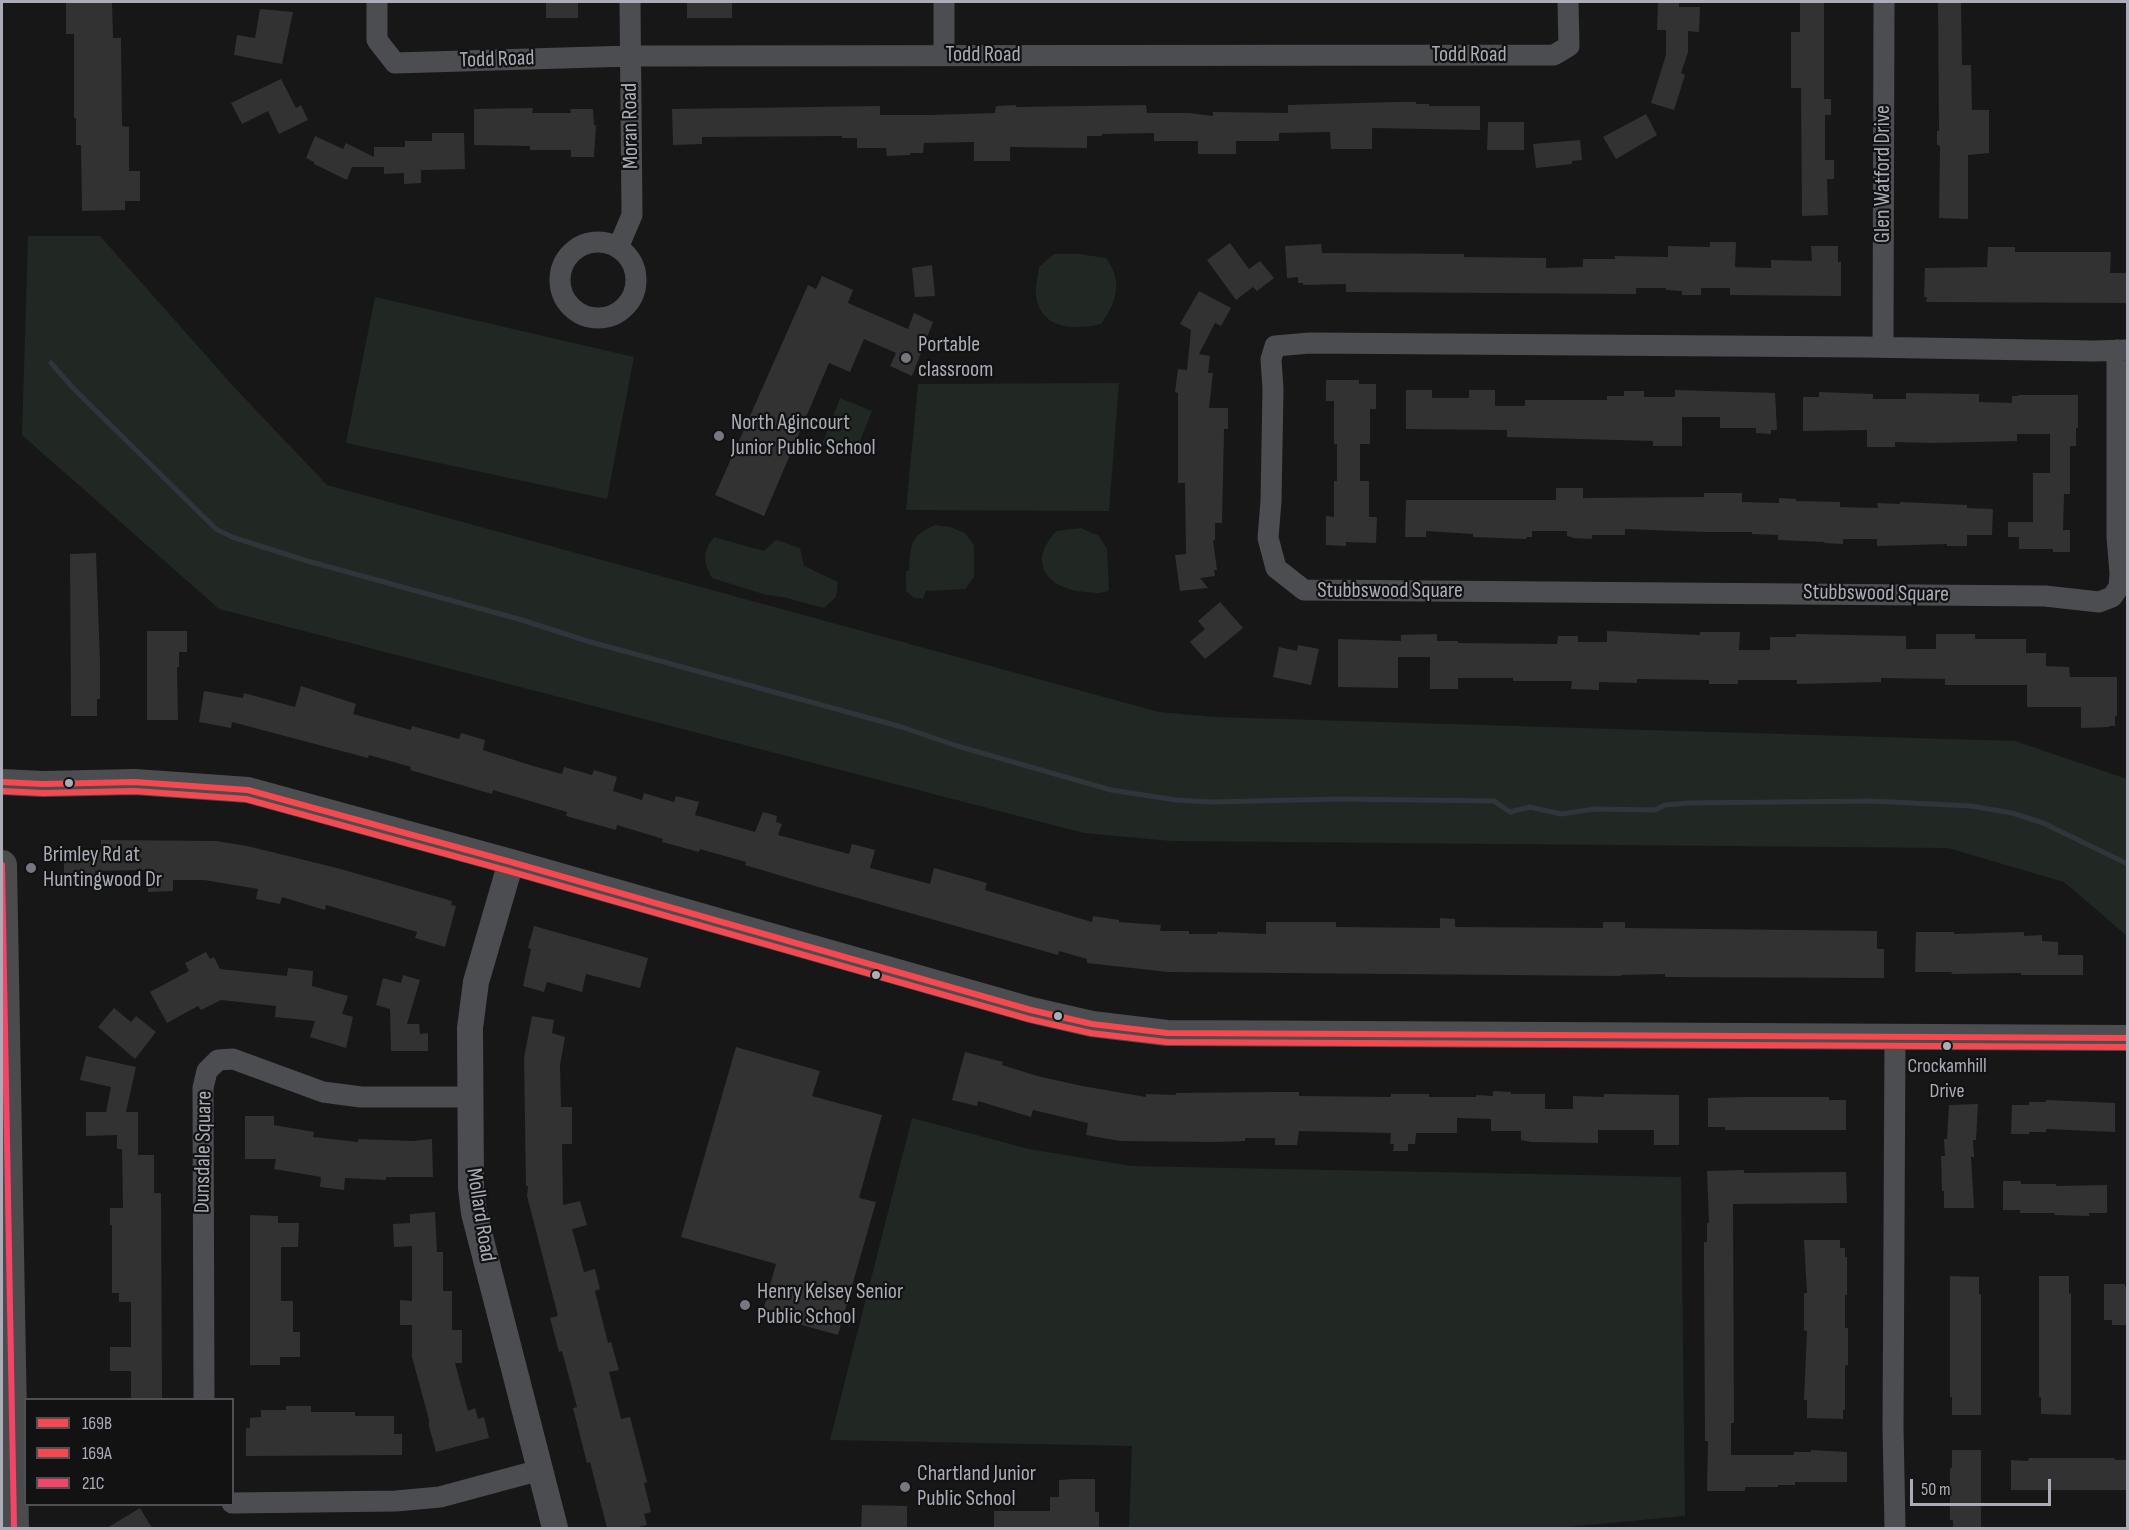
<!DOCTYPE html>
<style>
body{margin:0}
#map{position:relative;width:2129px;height:1530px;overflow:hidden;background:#171718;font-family:"Sofia Sans Condensed",sans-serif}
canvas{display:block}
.frame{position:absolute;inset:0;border:3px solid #aaadb7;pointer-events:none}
.legend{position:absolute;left:24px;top:1398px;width:210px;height:108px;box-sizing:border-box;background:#121213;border:2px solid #4f5055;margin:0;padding:8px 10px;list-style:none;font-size:18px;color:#aaadb7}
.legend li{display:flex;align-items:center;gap:12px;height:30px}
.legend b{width:30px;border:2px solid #4f5055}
.scale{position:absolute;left:1910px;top:1479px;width:141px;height:27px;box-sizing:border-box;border:3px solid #aaadb7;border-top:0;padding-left:8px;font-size:18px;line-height:21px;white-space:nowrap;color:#aaadb7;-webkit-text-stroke:4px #121213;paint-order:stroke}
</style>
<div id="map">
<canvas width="2129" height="1530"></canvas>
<div class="frame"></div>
<ul class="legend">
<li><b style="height:8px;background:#f5494f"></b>169B</li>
<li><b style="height:8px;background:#f5494f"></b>169A</li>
<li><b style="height:8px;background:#f34667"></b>21C</li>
</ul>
<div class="scale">50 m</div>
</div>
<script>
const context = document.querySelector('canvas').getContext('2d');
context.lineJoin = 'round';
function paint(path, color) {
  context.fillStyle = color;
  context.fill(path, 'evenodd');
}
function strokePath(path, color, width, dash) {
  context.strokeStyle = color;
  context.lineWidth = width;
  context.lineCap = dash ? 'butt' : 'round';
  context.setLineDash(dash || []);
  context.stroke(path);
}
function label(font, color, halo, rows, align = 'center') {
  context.font = font + ' "Sofia Sans Condensed",sans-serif';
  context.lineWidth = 4.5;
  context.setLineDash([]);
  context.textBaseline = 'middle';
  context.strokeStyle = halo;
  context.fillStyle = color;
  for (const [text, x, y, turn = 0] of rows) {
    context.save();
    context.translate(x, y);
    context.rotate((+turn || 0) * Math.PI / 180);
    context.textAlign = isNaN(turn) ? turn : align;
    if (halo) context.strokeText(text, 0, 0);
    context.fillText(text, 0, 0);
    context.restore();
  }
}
const green = new Path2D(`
 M28,236H100L234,387L327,485L1159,712L1215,717L2015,741L2127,779V936L2064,882L1948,848L1171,841L1084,833L219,609L22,435Z
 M1054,254H1079L1106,258C1123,281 1117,302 1101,324C1075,330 1041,330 1036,296C1035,287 1038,276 1039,267Z
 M375,297L634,357L607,499L346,443Z
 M1119,383L1109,511L906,510L918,384Z
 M840,398L872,411L854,456L822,444Z
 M935,525L950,527L965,533L974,545V577L965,589L926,591L923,599L914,598L906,591V571H909C911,544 909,537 935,525Z
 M1081,528L1099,536L1107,549L1109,590C1102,594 1095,593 1087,592C1068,591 1043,583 1042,560C1041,549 1050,539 1056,531Z
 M714,537L764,551L776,540L800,548L804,566L838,582L836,597L824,608L783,597L766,595L712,578C703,561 702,553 714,537Z
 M912,1118L1029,1149L1131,1166L1681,1177L1685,1516L1556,1528H1129L1132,1446L830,1440Z`);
const stream = new Path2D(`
 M51,363L74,389L216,529L232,537L304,560L522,620L587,641L902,727L954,745L1111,790L1176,800L1210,802L1340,799L1494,801L1510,812L1530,807L1561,814L1595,809L1655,810L1665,805L1689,803L1872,801L1971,806L2012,813L2043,823L2128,864`);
const building = new Path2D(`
 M66,2H112L113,38H121L122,126L129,127V171H140V201H125V210L82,211L81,145H76V118H74V34H66Z
 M546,2L578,3V18H546Z
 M687,2H732V18H687Z
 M1658,2H1679V7H1700L1699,32L1688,31V52L1681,73L1685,75L1674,110L1651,103L1666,55V30H1657Z
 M1800,2H1824V99H1831V115H1825V160H1834V179H1827L1828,215L1802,216L1801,88H1791V32H1800Z
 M1938,2H1961L1962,65H1971L1972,110H1989V153L1968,155V219L1939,218L1940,148L1939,145H1937V131H1939Z
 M260,9L293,12L282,64L234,55L237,35L255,38Z
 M281,79L296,108L301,105L308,120L279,134L268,111L242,124L231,103Z
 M1396,102H1416V104H1429V106H1480V130L1372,128V149H1331L1330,132L1279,133V141H1236V154H1198V141H1154V133L1102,134V136H1087V148L1010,147V161H974V142L924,143L923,153H910V155L887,156L886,148H857V138H842V136L702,137V144L673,145L672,109L880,106V115H931L995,113L996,106L1016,105V107L1146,105L1147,113H1189L1213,116V112L1288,113V105Z
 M533,108L532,113H571L570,109H593L594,125H596L594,157H571V150H530V146L474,145V109Z
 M1646,114L1657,135L1616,159L1603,137Z
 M1488,122H1524V150H1487Z
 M432,133H464L465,169L421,170V183L404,184V173L384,174V167H352L347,180L314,164V162L306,158L315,136L343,149L346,143L374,157V147H405V141H432Z
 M1580,140L1582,160L1572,161V164L1536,168L1533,144Z
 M1710,242H1736L1735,267L1771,268V260L1812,261L1811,246H1838V262H1841V296L1730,295V288H1701V295H1682V291L1666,290V288H1636V294L1346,292V284L1303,285V283H1298V277L1287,278L1285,246L1321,244L1322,253L1464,254V257L1546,258V268L1583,267V259H1615V256L1668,257V246L1710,247Z
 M1230,243L1249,269L1260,261L1274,278L1257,291L1253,287L1236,300L1207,260Z
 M1988,247H2015V252H2111L2110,273H2127V303L1926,302L1927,297H1924L1925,268L1987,267Z
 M932,265L935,296L915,297L912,268Z
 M822,276L853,290L848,303L908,329L914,313L933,322L912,376L890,366L896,353L864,339L850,372L829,363L764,516L715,495L808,285L816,289Z
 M1199,291L1231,308L1221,326L1215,323L1199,354L1210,356L1208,373H1213L1209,408H1228V429H1224L1222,523H1215V540H1213L1217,570H1214L1215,576L1200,578L1208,588L1180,591L1175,555L1186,554L1185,483H1178V393L1175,392L1178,369L1187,370L1191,330L1180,324Z
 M1326,380H1359V384H1376V409H1370V444H1360V481H1369V517H1377L1376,543L1346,542V546L1326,545V516L1334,517V481H1337V444H1334V401H1326Z
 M1406,390H1432V398H1469V390H1495V406H1525V400H1607V396H1624V391H1644V397H1675V390L1775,393L1777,430H1771V434L1756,433V428H1720V417H1682V446H1653V441L1507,437V430L1406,429Z
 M1819,392L1873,394V399H1906V393L1979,394V402L2012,403V396H2018V395H2078V428H2076V446H2070V494H2064L2063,530H2070V552H2053V549H2019V537H2008V522H2033V473H2050V434H2017V441L1931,443L1895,442V447H1867V430L1803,431V397H1819Z
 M1556,488H1583V498L1704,497V493H1742V502L1779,503V498L1796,499V501L1840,502V507L1878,508L1877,503L1900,504V502L1967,505V508L1993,509L1992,535H1967V546H1947V544L1877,546V539H1843V544L1824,543V542L1778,540V535L1752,534V532H1705L1625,529V535H1592V539L1572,538V537L1567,536V531H1532V537H1527L1526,539L1473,537V534L1426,531V537H1405L1406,500H1556Z
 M96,553L100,662V699H97V716H71L70,554Z
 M1220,602L1243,628L1205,659L1190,642L1205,629L1198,621Z
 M147,631H187V652H179V667H177L178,720H147Z
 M1607,631L1700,635V632H1740L1739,650H1770V637H1796V634L1906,636V649H1936V634H1975V639H2026V653H2046V666L2069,667L2070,677H2117V716H2115V726H2109V727L2081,728V707H2027V685H1945V679L1881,678V682L1797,684V680H1738V684H1709V680L1637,679V683L1599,682V690L1571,689L1572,681H1513V678H1458V689H1430V657H1398V688L1338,687V639L1401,641V635L1437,634V641H1458V643L1557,644L1558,636H1578V642H1607Z
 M1298,645L1319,649L1311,685L1273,677L1279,647L1297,651Z
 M301,686L356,704L353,714L411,730L412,726L459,739L461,733L485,740L483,750L533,766L562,774L564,767L592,775L594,770L617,777L613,791L642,800L644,793L674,802L676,796L699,802L695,815L755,832L763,812L777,816L776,822L782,824L778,835L849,854L852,844L875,850L870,868L930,884L934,868L987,883L985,890L1092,922L1093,916L1119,920V922L1161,925L1160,931H1189V934H1217V932L1266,934V922H1336V927L1440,928V918L1455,919V927L1603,928V922H1625V928L1877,931V949H1884V978L1665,977V974L1621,975V976L1168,972L1087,963V959L1059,951L1058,955L815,886L745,865L746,862L700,849L699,852L662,842L663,839L617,825L616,830L566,816L567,812L493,790L492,794L410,770L411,767L369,755L368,758L232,722L231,728L199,722L204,691L243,698L244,693L295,707Z
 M101,840L216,841L247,846L337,868L452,901L451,905L456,906L445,947L415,938L417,932L326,905L325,910L282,897L280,904L256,899L258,889L204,880H173V891L148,892V870L95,871V882H64V855L75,854V850H101Z
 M534,926L648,958L640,988L586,974L582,992L547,982L544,992L523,986L531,949L528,948Z
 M1916,932H1954V934L2024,932V936L2042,935V941L2058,942V955H2083V975H2021V973L1951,974L1952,972H1915Z
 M206,952L210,959L214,957L220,969L287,976L288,968L313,971L312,986L348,996L342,1014L353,1017L346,1048L310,1037L315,1021L275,1017L276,1006L221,1000L201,1010L198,1006L167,1023L150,992L189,971L185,963Z
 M403,975L420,980L407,1024H419L420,1034L428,1033V1051H391L390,1009L376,1005L383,978L401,983Z
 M114,1008L131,1022L136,1016L156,1032L135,1059L98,1027Z
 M532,1016L554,1020L552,1033L565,1037L560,1065L561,1107H572V1144H562L563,1205L580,1201L587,1225L572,1229L584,1272L595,1269L600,1289L595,1291L608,1343L611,1342L619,1370L609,1372L621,1419L630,1417L647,1482L644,1483L651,1512L644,1514L647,1525L634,1528H607L590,1462L587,1463L573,1408L577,1407L562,1351L559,1352L550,1318L558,1316L527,1196L528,1186H526L524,1058Z
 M736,1047L820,1071L812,1096L882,1115L859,1198L876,1202L838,1335L762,1314L776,1264L681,1237Z
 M965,1052L1003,1062L1002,1065L1037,1076L1082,1086L1146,1097V1094L1176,1095V1093L1275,1092H1299V1096L1391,1097V1094H1429V1097H1476V1095L1493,1096V1091L1511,1092V1094H1545V1109H1573V1096L1604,1097V1094L1679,1095V1145H1654V1130H1598V1143L1531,1142L1521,1140V1131H1491V1119L1457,1118V1133H1416L1415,1144H1408V1151H1393L1394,1144H1390L1391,1133L1299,1131L1297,1145H1275V1138H1245V1141L1215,1142L1120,1141L1086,1135L1088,1123L1033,1110L1031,1117L978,1101L977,1106L952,1100Z
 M86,1056L136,1067L126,1112H138V1155H154V1193H161L162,1400H131V1371H110V1347H131V1302H119V1293H112V1225H110V1208H123L122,1149H117V1135L86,1136V1112H106L111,1087L80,1080Z
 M1743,1097H1829V1100H1846V1130H1725V1127H1708V1098Z
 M2046,1100L2115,1103V1132L2046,1129V1132H2029V1134H2011L2012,1105H2029V1102H2046Z
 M1978,1104L1976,1140H1973L1974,1157H1971L1974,1208H1944V1191H1942L1941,1156H1945L1944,1139H1947L1949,1105Z
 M245,1116H274V1125L314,1132L313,1137L358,1142V1139L413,1141L432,1139L433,1177H386V1180L345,1178L344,1190L320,1187L321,1177L274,1169L276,1159H245Z
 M1744,1170V1173L1846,1172L1847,1203L1733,1204L1734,1423H1731V1455H1794V1452H1811V1450L1847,1452V1482H1795V1485H1778V1487H1745V1491H1707L1708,1441H1705L1704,1261V1242H1707V1223H1709L1707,1171Z
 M2003,1181H2021V1184H2056V1186L2107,1185V1213H2089V1216L2054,1215L2055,1213H2020V1210H2003Z
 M435,1212L437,1252H443V1291H452V1330H462V1363H455L468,1411L475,1408L478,1419L484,1417L489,1438L436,1452L429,1426V1420L412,1357V1325H400V1300L412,1301V1246L394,1247L393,1224L410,1223V1214Z
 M250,1215L278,1216V1223H299L298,1247H281V1301H293V1332H300V1357H280V1365H250Z
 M1804,1240H1840V1248H1845V1257H1847V1295H1845V1328H1848V1365L1845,1366V1410H1843V1419L1807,1418V1400H1804L1807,1331L1804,1330V1293H1807Z
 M1950,1276L1979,1277V1294H1981V1415H1952V1397H1950Z
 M2039,1276H2069V1294L2071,1293V1415L2041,1414V1397H2039Z
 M2104,1284H2125V1287H2127V1325H2112V1320H2104Z
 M286,1406H311V1412H355V1416H394V1434H402V1455L246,1456V1428H250V1418L261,1417V1410H286Z
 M1952,1450H1981V1528H1953V1520H1950V1468H1952Z
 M2029,1458H2114L2115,1460H2127V1490H2011V1460L2028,1461Z
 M1072,1479H1095V1512H1099V1528H994V1511H1050V1497H1059V1480Z
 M862,1505L907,1506V1528H861Z
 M140,1508L152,1528H107Z`);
const minor = new Path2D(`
 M377,2V40L395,63L630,56L1554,55L1569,46L1568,2
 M944,54V2
 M560 280a38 38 0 1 1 76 0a38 38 0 1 1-76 0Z
 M618,248L632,215L630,2
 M1883,347L1884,2
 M2117,350V537L2120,573L2119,587L2112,597L2099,602L2045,596L1304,590L1276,568L1268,538L1271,501L1273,389L1271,359L1275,346L1310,343L1863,347L2093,351L2128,350
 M1895,1038L1893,1427L1895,1528
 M204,1400L203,1088L207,1071L218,1060L233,1059L323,1092L361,1097H470
 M232,1503L396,1501L440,1497L540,1470`);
const tertiary = new Path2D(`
 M2,782L43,784L135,782L248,790L511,862L1031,1010L1092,1024L1167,1033L2128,1038
 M511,862L476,982L470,1028L471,1188L474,1213L555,1528`);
const secondary = new Path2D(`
 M2,865L14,1528`);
const bus1 = new Path2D(`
 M2,782L43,784L135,782L248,790L511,862L1031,1010L1092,1024L1167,1033L2128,1038`);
const bus2 = new Path2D(`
 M2,791L43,793L135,791L246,799L509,871L1029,1019L1091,1033L1167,1042L2128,1047`);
const bus3 = new Path2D(`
 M2,865L14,1528`);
const markers = [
 [906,358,6,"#77787f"],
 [719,436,6,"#77787f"],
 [69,783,5,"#aaadb7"],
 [31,868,6,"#77787f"],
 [876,975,5,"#aaadb7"],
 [1058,1016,5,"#aaadb7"],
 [1947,1046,5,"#aaadb7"],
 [745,1305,6,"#77787f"],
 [905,1487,6,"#77787f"]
];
const busNames = [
 ["Crockamhill",1947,1067],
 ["Drive",1947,1092]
];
const streetNames = [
 ["Todd Road",983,55],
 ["Todd Road",1469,55],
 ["Todd Road",497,60,-2],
 ["Moran Road",631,126,-91],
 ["Glen Watford Drive",1883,174,-90],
 ["Stubbswood Square",1390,591],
 ["Stubbswood Square",1876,594,1],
 ["Dunsdale Square",204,1152,-89],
 ["Mollard Road",480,1215,81]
];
const poiNames = [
 ["Portable",918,345],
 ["classroom",918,370],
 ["North Agincourt",731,423],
 ["Junior Public School",731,448],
 ["Brimley Rd at",43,855],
 ["Huntingwood Dr",43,880],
 ["Henry Kelsey Senior",757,1292],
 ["Public School",757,1317],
 ["Chartland Junior",917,1474],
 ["Public School",917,1499]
];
paint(green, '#212723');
strokePath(stream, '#30353c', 5);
paint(building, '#323233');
strokePath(minor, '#4c4d50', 21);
strokePath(tertiary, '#4c4d50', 26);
strokePath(secondary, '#4b4b4e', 30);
strokePath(bus1, '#f5494f', 6);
strokePath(bus2, '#f5494f', 6);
strokePath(bus3, '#f34667', 6);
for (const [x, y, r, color] of markers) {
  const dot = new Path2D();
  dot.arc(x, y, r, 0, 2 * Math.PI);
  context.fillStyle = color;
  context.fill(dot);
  strokePath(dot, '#121213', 2);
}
label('20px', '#aaadb7', '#121213', busNames);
label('22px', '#aaadb7', '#121213', streetNames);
label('22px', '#aaadb7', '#121213', poiNames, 'left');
</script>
